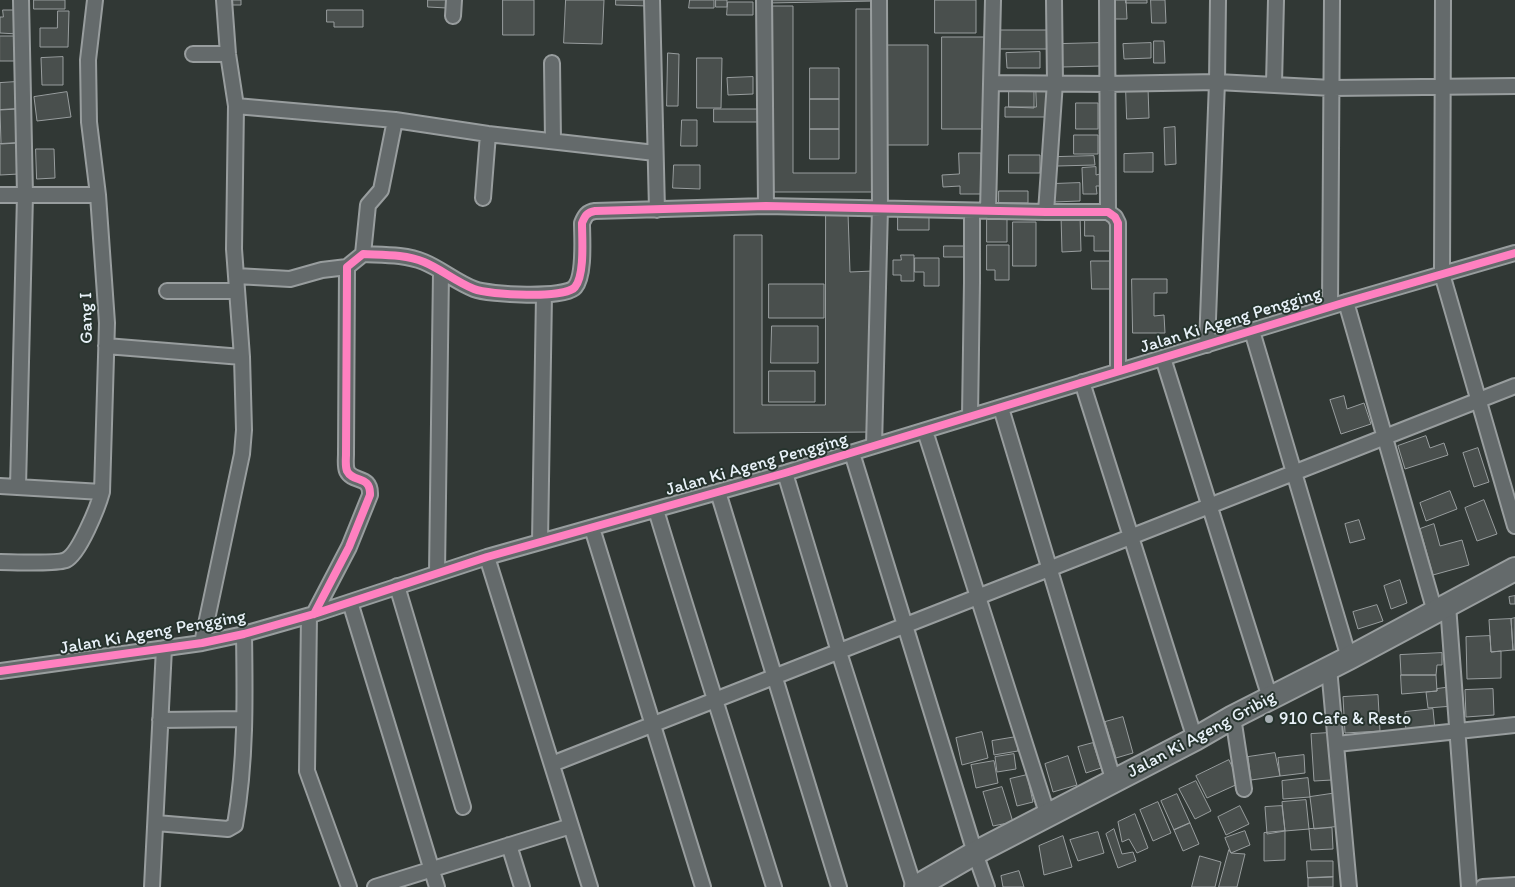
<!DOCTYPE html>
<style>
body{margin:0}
canvas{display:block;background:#313835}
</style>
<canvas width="1515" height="887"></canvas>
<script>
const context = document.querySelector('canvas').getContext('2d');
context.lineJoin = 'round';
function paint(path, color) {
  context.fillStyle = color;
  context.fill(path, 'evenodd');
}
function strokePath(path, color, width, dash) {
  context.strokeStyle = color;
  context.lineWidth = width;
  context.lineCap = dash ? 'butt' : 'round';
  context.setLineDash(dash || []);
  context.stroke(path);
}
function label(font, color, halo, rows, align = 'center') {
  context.font = font + ' Itim,sans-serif';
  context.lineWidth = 4;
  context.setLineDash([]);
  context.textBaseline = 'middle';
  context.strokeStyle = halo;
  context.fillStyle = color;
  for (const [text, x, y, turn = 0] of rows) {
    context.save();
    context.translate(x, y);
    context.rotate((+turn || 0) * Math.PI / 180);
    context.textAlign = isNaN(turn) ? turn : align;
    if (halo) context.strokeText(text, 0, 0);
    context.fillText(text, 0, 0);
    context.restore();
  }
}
const building = new Path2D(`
 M34,0H65V9H34Z
 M233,0H241V5H233Z
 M428,0H448L447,8L428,7Z
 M503,0H534V35H503Z
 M566,0H604L602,44L564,43Z
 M616,0H649L648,6L616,5Z
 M690,0H714V8H689Z
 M716,0H727V7H716Z
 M768,0H875V1L768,3Z
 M935,0H976V33H935Z
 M1115,0H1126L1127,19H1115Z
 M1126,0H1147V3H1126Z
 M1151,0H1165L1166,23H1152Z
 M728,2H753V15H727Z
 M773,6H793V173H856V9H877L876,192H773Z
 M3,10H15L18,34L0,33V17H3Z
 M327,10H363V27H334V22H327Z
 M58,11H69L68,47H40V28H57Z
 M999,30H1051V49H1000Z
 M0,36H18V61H0Z
 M942,37H988V129H942Z
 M1154,41H1164L1165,63H1154Z
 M1101,43L1102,66L1061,67L1060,44Z
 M1151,43V58L1124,59L1123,44Z
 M887,45H928V145H886Z
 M1040,52V68H1007L1006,53Z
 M668,53L679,54L678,106H667Z
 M63,57V85H42L41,58Z
 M697,58H722L721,108H697Z
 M810,68H839V99H810Z
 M753,77V94L728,95L727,78Z
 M16,82L17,109L0,110V83Z
 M1036,85H1049V117H1005V107H1036Z
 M1009,86H1034V108L1009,107Z
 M1126,88H1148L1149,118L1127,119Z
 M67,92L71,117L37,121L34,97Z
 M810,99H839V129H810Z
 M1076,103H1098V129H1076Z
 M17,109L18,143L1,144L0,110Z
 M714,109H758L759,122H714Z
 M682,120H697V146H681Z
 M1175,127L1176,164L1165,165L1164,128Z
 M810,129H839V159H810Z
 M1074,135H1098V154H1074Z
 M18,143L19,174L0,175V144Z
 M36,149H54L55,178L37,179Z
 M959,153H981V194H960V186L943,187L942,175L959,174Z
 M1153,153V172H1124V154Z
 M1009,155H1040V173H1009Z
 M1094,156L1095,165L1057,166V157Z
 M674,165H700V189L673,188Z
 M1096,167V175L1100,174V186H1096L1097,194H1083L1082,168Z
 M1080,183V201L1053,202L1052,184Z
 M999,191H1028V203H999Z
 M898,212H929V230H898Z
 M826,213H848L850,272L873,271V432L734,433V235H762V405H825Z
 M987,213L1007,214V242H987Z
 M1080,215L1081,251L1062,252L1061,216Z
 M1085,216H1112V251H1094V236H1085Z
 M1013,222H1036V266H1013Z
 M987,245H1009V280H995V270H987Z
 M944,246H969V257H944Z
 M901,255H914V281H901V275H893V260H901Z
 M915,258H939V286H924V272H915Z
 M1091,261H1111V289H1092Z
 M1132,279H1167V293H1154V316L1164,315L1165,333H1133Z
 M769,284H824V318H769Z
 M772,326H818V363H771Z
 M769,371H815V402H769Z
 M1344,396L1347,409L1364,403L1371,424L1341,434L1330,400Z
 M1426,436L1430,448L1444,443L1448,455L1405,469L1398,446Z
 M1478,448L1489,482L1474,487L1463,453Z
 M1450,491L1457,509L1426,521L1420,503Z
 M1484,500L1497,534L1477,541L1465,508Z
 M1359,520L1365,539L1350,543L1345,524Z
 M1434,524L1440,546L1462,540L1469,565L1433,575L1420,529Z
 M1400,580L1407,603L1391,609L1384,586Z
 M1515,596V604H1510L1509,597Z
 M1377,605L1383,621L1358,629L1353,612Z
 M1515,618V650H1513L1511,619Z
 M1511,619L1513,650L1491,652L1489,620Z
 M1490,636L1491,652L1501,651V678L1467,679L1466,637Z
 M1442,653V665H1437L1436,675H1401L1400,655Z
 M1401,675H1436L1437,691L1402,694Z
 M1451,687L1453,706L1428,708L1426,692L1437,691V689Z
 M1493,689L1494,715L1466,717L1465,690Z
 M1378,695L1380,731L1345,733L1343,697Z
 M1433,709L1435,730L1406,733L1405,712Z
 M1123,717L1133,753L1116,758L1105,722Z
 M982,732L988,758L962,765L956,738Z
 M1329,733L1332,780L1314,781L1311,734Z
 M1016,737L1018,751L994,755L992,741Z
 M1093,743L1101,768L1086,773L1078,747Z
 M1275,753L1280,776L1251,780L1248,757Z
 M1014,754L1016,769L997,772L995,757Z
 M1304,755L1305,773L1280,776L1278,758Z
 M1068,756L1077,785L1053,792L1045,764Z
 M1229,760L1240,783L1207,798L1196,776Z
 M994,761L998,783L976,788L971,765Z
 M1027,775L1033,802L1017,806L1010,779Z
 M1308,778L1310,797L1283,799L1282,781Z
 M1196,781L1211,811L1195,819L1179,789Z
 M1002,787L1013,822L993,826L983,792Z
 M1337,793L1341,826L1314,829L1310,797Z
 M1177,794L1190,823L1174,830L1161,801Z
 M1306,800L1309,829L1285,831L1282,802Z
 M1158,802L1171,833L1153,841L1140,810Z
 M1240,806L1249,824L1226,835L1218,817Z
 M1282,806L1285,831L1267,834L1265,807Z
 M1135,814L1148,848L1137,853L1129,839L1122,842L1118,822Z
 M1190,823L1199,844L1183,851L1174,830Z
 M1332,828L1333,849L1311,850L1309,829Z
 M1114,829L1122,854L1133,852L1136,861L1118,868L1106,834Z
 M1245,831L1250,845L1231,853L1225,838Z
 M1285,831V860L1264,861V833Z
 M1098,832L1104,853L1078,861L1070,840Z
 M1063,836L1072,867L1044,875L1039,846Z
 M1229,850L1231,853L1245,854L1237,887H1219Z
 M1200,856L1221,862L1215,887H1192Z
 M1307,861H1333V877L1308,878Z
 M1019,871L1024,887H1003L1001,876Z
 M1333,877V887H1308V878Z`);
const street = new Path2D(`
 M652,0L657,210
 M764,0L766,206
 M1107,0L1108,212
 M1443,0L1442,274L1515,526
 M453,16L454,0
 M193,54H228
 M552,63L553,141
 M991,83L1106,84L1217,82L1332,88L1515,86
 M1274,84L1276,0
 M236,106L395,120L488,134L655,153
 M0,195H98
 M483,198L488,134
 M988,211L993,0
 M1046,212L1055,82L1054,0
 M363,254L368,205L381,190L395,120
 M236,276L290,279L322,270L347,267
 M167,291H237
 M1346,302L1435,612
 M1330,306L1332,0
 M1252,331L1349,658
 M1207,345L1217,82L1218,0
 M106,346L242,357
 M1163,358L1270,698
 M1082,382L1195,739
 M1001,408L1114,782
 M970,416L972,282V211
 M925,431L1048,816
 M874,446L880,208L879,0
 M852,453L975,853L987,887
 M785,473L839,652L914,887
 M0,486L102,492
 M18,487L25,195L21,0
 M718,492L839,887
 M656,510C694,636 735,761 774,887
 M592,528L703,887
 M540,542L544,295
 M487,557L590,887
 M0,562C12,562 58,564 66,560C79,554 98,507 102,492L107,323L98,195L89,122L88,60L95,0
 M437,573L441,272
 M397,586L463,807
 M350,602L437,887
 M1448,605L1469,887
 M314,614L349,547L370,495C371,475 353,483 347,471C345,466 346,459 346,454L347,267L363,254C383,255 405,254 424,262C441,269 456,282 474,289C489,295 566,299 575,287C585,275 582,238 582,223C585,216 587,212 595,211L766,206L1046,212H1108L1115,217L1118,223V371
 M309,616L307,771L349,887
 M202,643L242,454L244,430L242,357L234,249L236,106L228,54L224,0
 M1329,668L1349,887
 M0,671L202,643L244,634L314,614L487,557L785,473L1346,302L1515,253
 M1233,717L1244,789
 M160,720L244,719
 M1337,744L1515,725
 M552,764L1515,386
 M156,823L228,829L235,825C246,762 245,698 244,634
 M509,845L522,887
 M152,887L164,648
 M375,887L571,826
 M1483,887L1515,885`);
const primary = new Path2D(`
 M916,887L975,853L1195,739L1233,717L1349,658L1515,569`);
const cycleway = new Path2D(`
 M314,614L349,547L370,495C371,475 353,483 347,471C345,466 346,459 346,454L347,267L363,254C383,255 405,254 424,262C441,269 456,282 474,289C489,295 566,299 575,287C585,275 582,238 582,223C585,216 587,212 595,211L766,206L1046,212H1108L1115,217L1118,223V371
 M0,671L202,643L244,634L314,614L487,557L785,473L1346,302L1515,253`);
const markers = [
 [1269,719,5,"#a8b0b4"]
];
const streetNames = [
 ["Gang I",87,318,-91],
 ["Jalan Ki Ageng Pengging",1231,321,-17],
 ["Jalan Ki Ageng Pengging",757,465,-16],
 ["Jalan Ki Ageng Pengging",153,633,-10],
 ["Jalan Ki Ageng Gribig",1202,735,-28]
];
const poiNames = [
 ["910 Cafe & Resto",1279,719]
];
paint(building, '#494f4d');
strokePath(building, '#989d9e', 1);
strokePath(street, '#989d9e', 18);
strokePath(primary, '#989d9e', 26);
strokePath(street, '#646a6b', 14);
strokePath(primary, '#646a6b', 22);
strokePath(cycleway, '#ff80c0', 8);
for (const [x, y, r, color] of markers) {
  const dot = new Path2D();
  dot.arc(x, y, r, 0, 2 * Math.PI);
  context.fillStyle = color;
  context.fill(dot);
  strokePath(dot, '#26332d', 2);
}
label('18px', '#e8f1f8', '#26332d', streetNames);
label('18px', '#e8f1f8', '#26332d', poiNames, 'left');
</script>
